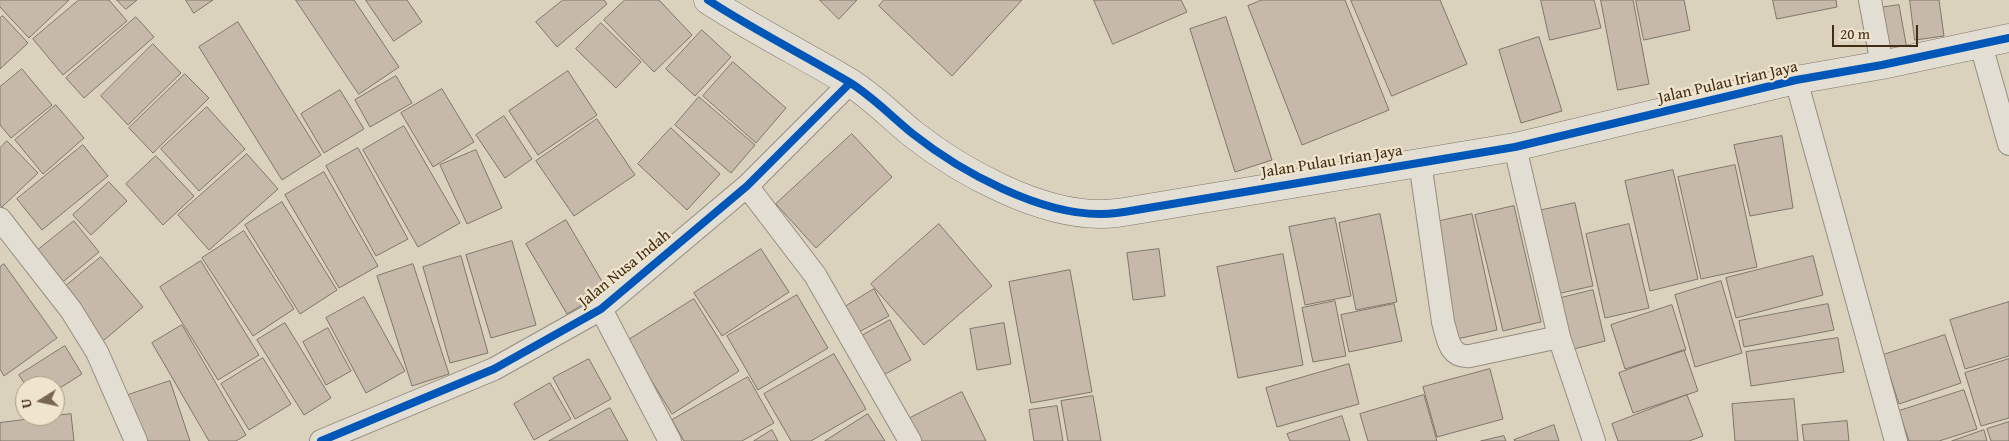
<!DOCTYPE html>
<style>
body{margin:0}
#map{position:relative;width:2009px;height:441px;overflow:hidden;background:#dbd2be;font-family:"Gentium Book Plus",serif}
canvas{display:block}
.north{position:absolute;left:15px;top:376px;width:50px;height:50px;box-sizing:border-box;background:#efe4cd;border:1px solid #aa9a83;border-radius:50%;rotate:260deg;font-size:14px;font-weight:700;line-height:20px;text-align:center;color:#422c14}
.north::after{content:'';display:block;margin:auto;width:18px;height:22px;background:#786650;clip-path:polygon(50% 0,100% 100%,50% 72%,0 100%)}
.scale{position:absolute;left:1832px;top:25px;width:86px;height:22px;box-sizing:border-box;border:2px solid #422c14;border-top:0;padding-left:6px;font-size:15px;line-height:18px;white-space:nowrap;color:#422c14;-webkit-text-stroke:4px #efe4cd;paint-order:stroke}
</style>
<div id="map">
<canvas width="2009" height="441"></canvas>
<div class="north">U</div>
<div class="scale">20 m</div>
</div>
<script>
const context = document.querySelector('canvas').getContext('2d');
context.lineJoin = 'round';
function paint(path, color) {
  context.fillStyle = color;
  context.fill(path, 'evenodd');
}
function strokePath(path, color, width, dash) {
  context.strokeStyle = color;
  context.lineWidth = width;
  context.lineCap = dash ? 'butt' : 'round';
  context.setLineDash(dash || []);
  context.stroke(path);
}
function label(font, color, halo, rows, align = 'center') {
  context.font = font + ' "Gentium Book Plus",serif';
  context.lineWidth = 4.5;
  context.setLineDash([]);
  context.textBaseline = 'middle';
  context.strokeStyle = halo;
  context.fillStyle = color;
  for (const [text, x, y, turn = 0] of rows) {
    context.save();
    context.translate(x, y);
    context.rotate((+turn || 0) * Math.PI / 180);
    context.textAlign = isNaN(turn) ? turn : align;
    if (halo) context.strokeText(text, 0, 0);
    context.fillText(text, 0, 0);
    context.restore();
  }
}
const building = new Path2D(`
 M0,0H69L29,38L0,7Z
 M79,0H109L127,21L63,75L33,39Z
 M117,0H137L126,9Z
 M186,0H213L194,13Z
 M296,0H354L399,67L359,94Z
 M366,0H407L422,22L394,41Z
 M563,0H604L607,4L557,47L536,22Z
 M625,0H659L692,35L654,72L604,20Z
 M820,0H857L839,19Z
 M884,0H1022L952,76L879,6Z
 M1094,0H1181L1187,12L1113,44Z
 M1262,0H1345L1389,110L1302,145L1248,6Z
 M1351,0H1440L1467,64L1392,96Z
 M1541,0H1594L1601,28L1550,40Z
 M1601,0H1633L1649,84L1618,90Z
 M1636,0H1684L1690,30L1644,40Z
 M1773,0H1836L1837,7L1777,19Z
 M1910,0H1939L1944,36L1915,40Z
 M1899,5L1907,49L1887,53L1879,8Z
 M3,16L28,43L0,69V18Z
 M136,17L154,37L84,98L66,78Z
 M1226,17L1272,160L1235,172L1190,29Z
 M238,22L321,155L282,180L199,47Z
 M601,23L641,62L616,88L576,49Z
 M702,30L731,57L695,96L666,69Z
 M1539,37L1562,111L1521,123L1499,50Z
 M153,44L181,73L128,125L101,96Z
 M733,62L786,108L756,143L703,96Z
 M22,69L52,105L11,138L0,125V87Z
 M568,71L597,115L538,155L509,111Z
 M185,74L209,98L153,153L129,128Z
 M396,76L412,103L370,127L355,100Z
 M442,89L474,142L433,167L401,113Z
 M340,90L364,129L324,153L301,114Z
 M699,97L755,145L731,173L675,125Z
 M56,105L84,138L43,174L15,140Z
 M207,107L245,149L199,191L161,149Z
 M504,116L532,159L505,178L476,135Z
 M597,119L635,175L574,216L536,161Z
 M404,126L460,223L418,247L363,150Z
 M671,128L720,174L687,210L638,164Z
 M852,134L892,177L816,248L776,204Z
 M1782,136L1793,208L1750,216L1734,145Z
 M7,141L38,173L2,207L0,205V148Z
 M83,145L108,176L42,230L17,199Z
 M358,148L408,239L376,256L326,166Z
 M476,150L502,208L467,224L440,165Z
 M247,154L278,189L209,250L178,215Z
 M156,156L194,196L163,225L126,184Z
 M1735,165L1757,267L1701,279L1678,177Z
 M1673,170L1698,279L1650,291L1625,181Z
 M324,172L378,266L339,288L285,195Z
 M109,182L127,201L91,235L73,215Z
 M282,202L337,290L300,314L245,225Z
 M1575,203L1593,286L1552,295L1533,212Z
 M1514,206L1541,322L1503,331L1475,215Z
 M1380,214L1397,302L1356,310L1339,223Z
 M1472,214L1497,330L1457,339L1431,223Z
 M1335,218L1351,296L1305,305L1289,227Z
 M566,220L607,290L567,314L526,244Z
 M74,221L99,252L58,286L33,254Z
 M939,224L992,286L924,345L871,284Z
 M1629,224L1649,308L1605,318L1586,234Z
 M244,231L294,309L253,336L202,258Z
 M512,241L536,325L491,338L466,255Z
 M761,249L789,292L722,336L694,293Z
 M1159,249L1165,296L1133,300L1127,253Z
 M1283,254L1303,365L1238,378L1217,267Z
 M461,256L488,353L450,363L423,267Z
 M1813,256L1823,295L1736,318L1726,278Z
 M101,257L143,307L103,341L61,290Z
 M201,261L259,355L218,380L160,287Z
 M4,264L57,338L4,376L0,369V267Z
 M413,264L449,374L412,386L377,276Z
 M1070,270L1092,392L1031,403L1009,282Z
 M1721,281L1742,353L1695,367L1675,295Z
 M874,289L889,316L857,333L843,308Z
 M1593,290L1605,341L1570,350L1557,299Z
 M797,295L828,348L758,390L727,336Z
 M364,297L405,371L366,393L326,318Z
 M694,299L739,371L672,414L627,341Z
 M1335,301L1346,356L1313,362L1302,308Z
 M2009,302V356L1965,369L1950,320Z
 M1394,304L1402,341L1349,352L1341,315Z
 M1828,304L1834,330L1744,347L1739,321Z
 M1672,305L1686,350L1625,369L1611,325Z
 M890,320L911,360L878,378L856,339Z
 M285,323L331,398L304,415L257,340Z
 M1004,323L1011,364L977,370L970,329Z
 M182,325L246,435L236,441H209L152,343Z
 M328,328L351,371L326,385L303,342Z
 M1945,335L1961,383L1899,404L1883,355Z
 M1838,338L1844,372L1751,386L1746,352Z
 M65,346L82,374L55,391V386H26L19,375Z
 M1684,350L1698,391L1633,413L1619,373Z
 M834,354L866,409L811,441H791L764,394Z
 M263,358L291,404L249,430L221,384Z
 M589,359L611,399L575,419L553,378Z
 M2009,359V418L1981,426L1965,373Z
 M1349,364L1359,404L1277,427L1266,388Z
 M1490,369L1503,419L1437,437L1423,387Z
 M748,377L774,423L742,441H684L672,420Z
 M170,381L190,441H141L125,396Z
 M550,383L571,419L534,440L514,404Z
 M1964,390L1977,429L1939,441H1909L1899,411Z
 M962,392L986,441H921L910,418Z
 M1424,395L1437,441H1368L1360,414Z
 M1687,395L1703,436L1689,441H1618L1612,424Z
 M1093,396L1101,441H1068L1061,401Z
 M1794,399L1798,441H1735L1732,404Z
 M1057,406L1063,441H1034L1029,410Z
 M610,408L628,441H549Z
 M71,414L74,441H0V423Z
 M868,414L885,441H825Z
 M1342,416L1350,441H1290L1287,434Z
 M1847,421L1849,441H1804L1802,425Z
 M2009,422V441H1991L1987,429Z
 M1554,425L1559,441H1515L1514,440Z
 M772,430L778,441H754Z
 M1984,430L1987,441H1952Z
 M1504,436L1506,441H1481Z`);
const street = new Path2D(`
 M1870,0L1882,65
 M1981,45L2009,144
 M1796,80L1896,441
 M1515,147L1559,337L1594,441
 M1420,162L1443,322C1448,339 1449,358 1470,356L1559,337
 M747,186L815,275L910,441
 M0,219L71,310L97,352L136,441
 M601,309L670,441
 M321,441L494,369L601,309L747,186L850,83`);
const secondary = new Path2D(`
 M708,0C754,30 802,54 849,82C872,96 892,117 913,134C961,172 1040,215 1102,214C1113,214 1125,212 1136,210L1515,147L1796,80L1882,65L2009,38`);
const cycleway = new Path2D(`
 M708,0C754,30 802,54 849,82C872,96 892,117 913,134C961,172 1040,215 1102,214C1113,214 1125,212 1136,210L1515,147L1796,80L1882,65L2009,38
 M321,441L494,369L601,309L747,186L850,83`);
const streetNames = [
 ["Jalan Pulau Irian Jaya",1728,83,-13],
 ["Jalan Pulau Irian Jaya",1332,162,-9],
 ["Jalan Nusa Indah",625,269,-39]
];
paint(building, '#c6b9a9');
strokePath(building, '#7f7669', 1);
strokePath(street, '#958d7f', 24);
strokePath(secondary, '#7f7669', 29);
strokePath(street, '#e3ded4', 22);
strokePath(secondary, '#e3ded4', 28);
strokePath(cycleway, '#0057b8', 8);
label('16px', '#422c14', '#efe4cd', streetNames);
</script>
